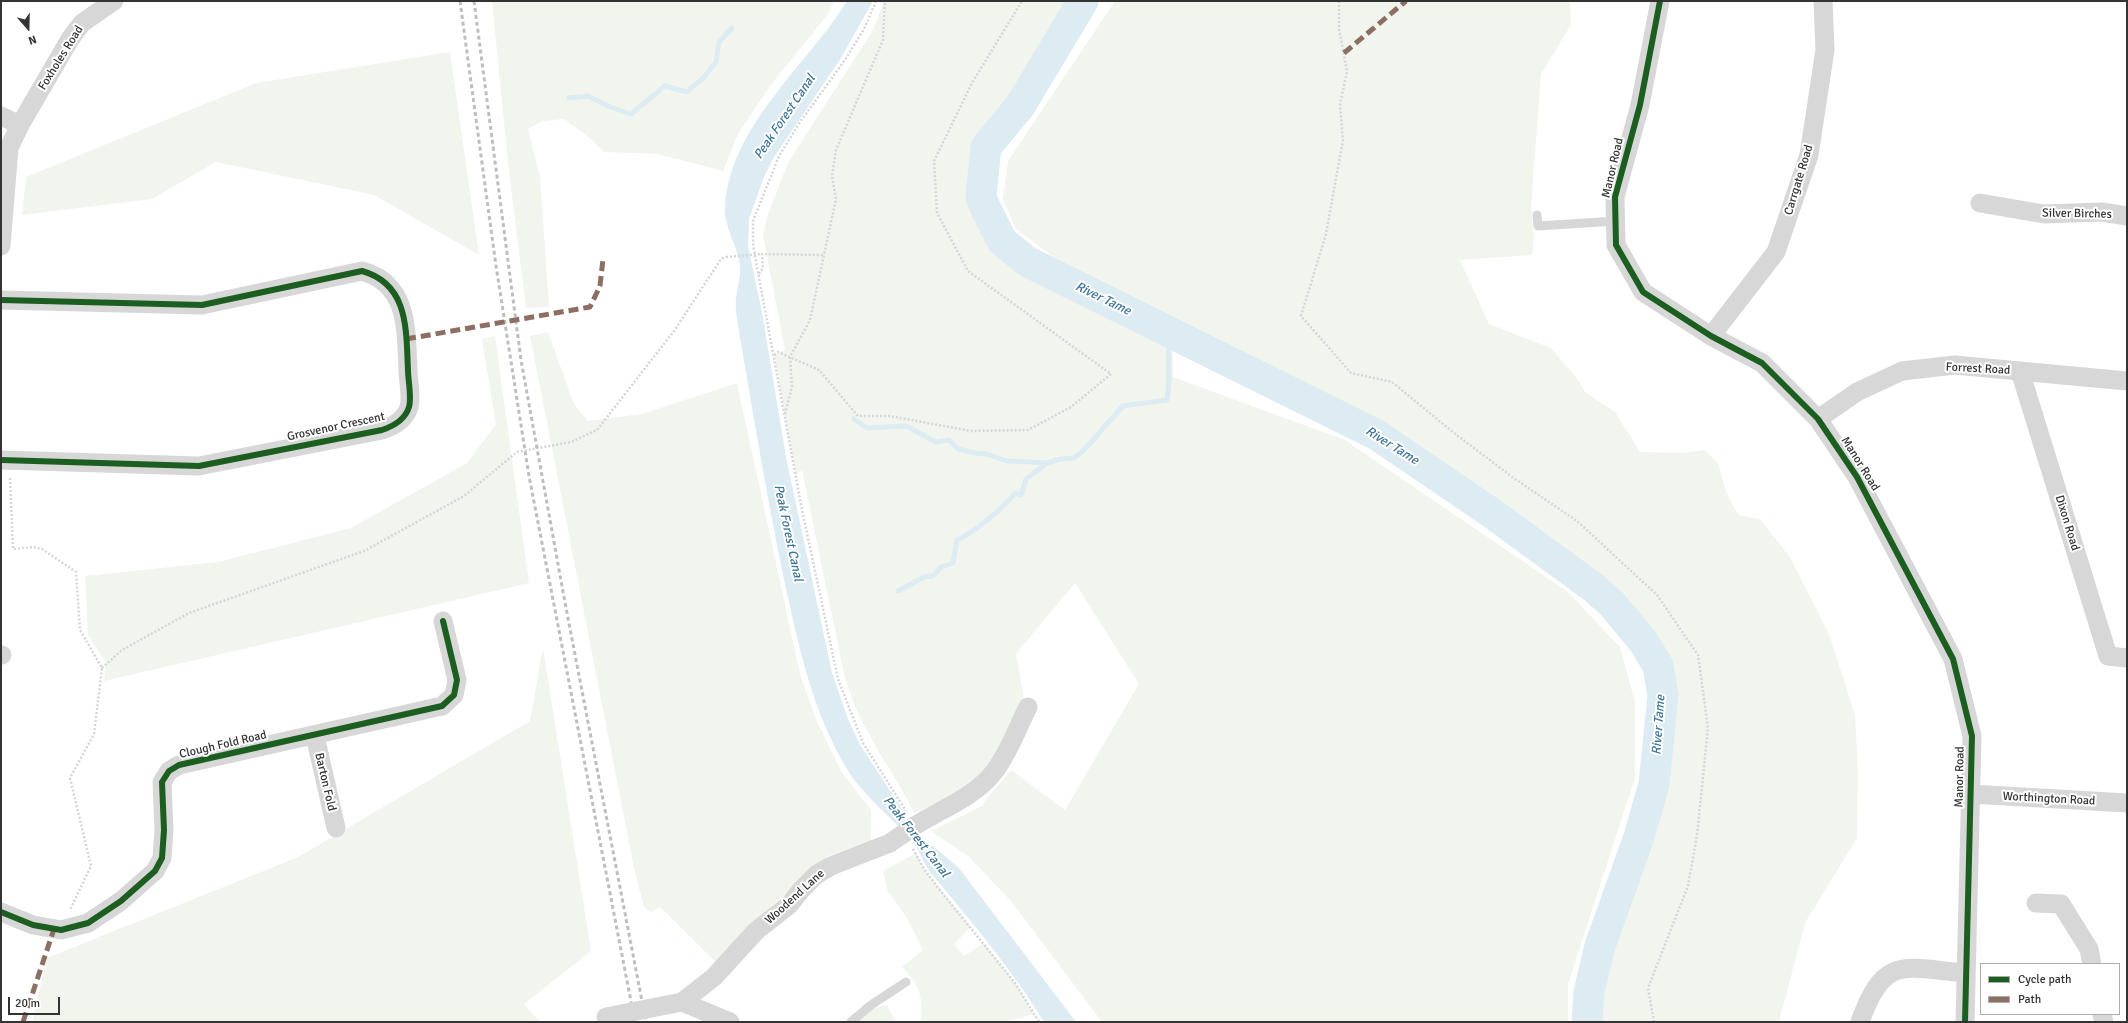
<!DOCTYPE html>
<style>
body{margin:0}
#map{position:relative;width:2128px;height:1023px;overflow:hidden;background:#fff;font-family:Signika,sans-serif}
canvas{display:block}
.frame{position:absolute;inset:0;border:2px solid #333;pointer-events:none}
.legend{position:absolute;left:1980px;top:963px;width:140px;height:52px;box-sizing:border-box;background:#fff;border:1px solid #adadad;margin:0;padding:5px 7px;list-style:none;font-size:12px;color:#333}
.legend li{display:flex;align-items:center;gap:8px;height:20px}
.legend b{width:20px;border:1px solid #adadad}
.north{position:absolute;left:8px;top:8px;width:40px;height:40px;-webkit-text-stroke:3px #fff;paint-order:stroke;rotate:160deg;font-size:11px;font-weight:700;line-height:16px;text-align:center;color:#333}
.north::after{content:'';display:block;margin:auto;width:14px;height:18px;background:#333;clip-path:polygon(50% 0,100% 100%,50% 72%,0 100%)}
.scale{position:absolute;left:8px;top:997px;width:52px;height:18px;box-sizing:border-box;border:2px solid #333;border-top:0;padding-left:5px;font-size:12px;line-height:14px;white-space:nowrap;color:#333;-webkit-text-stroke:3px #fff;paint-order:stroke}
</style>
<div id="map">
<canvas width="2128" height="1023"></canvas>
<div class="frame"></div>
<ul class="legend">
<li><b style="height:5px;background:#1b5e20"></b>Cycle path</li>
<li><b style="height:5px;background:#8d6e63"></b>Path</li>
</ul>
<div class="north">N</div>
<div class="scale">20 m</div>
</div>
<script>
const context = document.querySelector('canvas').getContext('2d');
context.lineJoin = 'round';
function paint(path, color) {
  context.fillStyle = color;
  context.fill(path, 'evenodd');
}
function strokePath(path, color, width, dash) {
  context.strokeStyle = color;
  context.lineWidth = width;
  context.lineCap = dash ? 'butt' : 'round';
  context.setLineDash(dash || []);
  context.stroke(path);
}
function label(font, color, halo, rows, align = 'center') {
  context.font = font + ' Signika,sans-serif';
  context.lineWidth = 4;
  context.setLineDash([]);
  context.textBaseline = 'middle';
  context.strokeStyle = halo;
  context.fillStyle = color;
  for (const [text, x, y, turn = 0] of rows) {
    context.save();
    context.translate(x, y);
    context.rotate((+turn || 0) * Math.PI / 180);
    context.textAlign = isNaN(turn) ? turn : align;
    if (halo) context.strokeText(text, 0, 0);
    context.fillText(text, 0, 0);
    context.restore();
  }
}
const green = new Path2D(`
 M492,1H834L828,14L770,86L738,134L723,171L658,154L604,152L585,134L564,119L543,121L528,129L540,177L549,307L526,308L508,163Z
 M884,1H1083L1020,106L986,147L981,196L994,227L1002,241L1028,262L1172,333L1173,377L1345,440L1568,592L1620,647L1635,702V778L1568,984V1022H1102L1011,901L969,857L931,831L980,807L1011,770L1065,810L1139,684L1075,583L1016,654L1026,711L993,773L933,814L928,807L914,813C902,786 884,763 870,736C859,717 850,696 844,674L802,470L796,476L774,355L785,350L763,235L767,217L788,163L873,30Z
 M1115,1H1570L1571,25L1541,74L1531,207L1534,237L1532,255L1460,260L1489,324L1551,348L1576,377L1585,392L1615,412L1640,452L1680,453L1705,450L1718,463L1726,492L1738,515L1760,519L1790,557L1829,634L1855,715L1858,772L1857,838L1805,923L1779,1022H1587L1589,992L1600,946L1639,837L1654,784L1663,695L1658,666L1643,641L1612,604L1594,588L1493,514L1377,435L1309,401L1318,391L1056,259L1015,228L1003,199L1008,161Z
 M450,52L479,255L374,195L216,162L152,199L22,215L26,177L256,83Z
 M548,332L574,404L588,421L642,414L737,383L800,674L815,717L841,771L871,810V842L828,856L799,878L782,897L749,926L722,968L660,907L651,912L644,907L634,868L530,336Z
 M495,336L529,583L104,681L106,663L88,635L85,576L218,562L351,528L467,463L496,424L482,339Z
 M543,648L591,951L524,1004L540,1022H32L47,958L298,857L530,721Z
 M916,853L924,869L971,927L954,944L964,956L984,943L1015,983L1034,1014L1005,1022H920C926,1000 917,982 902,967L923,950L907,918L888,892L883,871Z
 M887,1005L896,1022H851L874,1008Z`);
const water = new Path2D(`
 M847,1H873L841,58L774,157L764,177L749,219L748,246L762,312L786,457L832,673L848,719L859,743L900,806L904,816L929,846H933L959,868L1076,1022H1044C1011,968 970,920 930,872C923,863 920,851 913,842C892,817 864,797 847,769C813,713 799,648 785,584C767,499 753,412 738,326C737,317 735,307 736,299C737,288 741,276 740,266C738,246 724,228 725,207C730,125 807,66 847,1Z`);
const stream = new Path2D(`
 M569,98L588,96L610,107L631,114L665,86L687,92L704,77L716,62L719,42L732,28
 M854,419L867,428L906,426L936,442L949,440L958,449L975,453L987,454L1007,461L1047,463
 M898,591L924,577L933,576L941,567L953,563L957,540C974,533 1003,508 1015,493L1021,495L1026,479L1047,463L1060,459L1074,458L1084,450L1123,406L1167,400L1169,383V331`);
const river = new Path2D(`
 M1083,1L1020,106L986,147L981,196L984,205L1002,241L1028,262L1377,435L1493,514L1594,588L1612,604L1643,641L1658,666L1663,695L1654,784L1639,837L1600,946L1589,992L1587,1022`);
const path = new Path2D(`
 M876,1L864,29L845,60L800,122L779,156L753,221V245L801,505L838,679L863,743L906,811
 M1339,1V29L1347,71L1340,105L1343,140L1326,234L1301,316L1351,373L1392,382L1454,433L1515,479L1577,521L1657,595L1698,655L1708,728L1697,835L1688,886L1648,988L1654,1022
 M759,274L763,268L762,254L823,255
 M774,355L778,352L819,370L858,416H889L971,431L1028,430L1071,407L1111,374L968,271L937,213L934,161L972,83L1022,1
 M785,414L792,386L790,357L810,320L836,199L832,176L836,150L883,40L885,1
 M10,478L13,549L33,547L42,549L76,572L80,630L102,668L94,734L70,778L91,866L70,910
 M102,668L122,650L189,613L364,551L464,496L517,452L571,442L597,430L674,331L721,259L726,257
 M913,849L924,869L939,889L1015,983L1039,1022`);
const service = new Path2D(`
 M1537,215L1538,226L1616,221
 M851,1022L871,1005L906,982`);
const minor = new Path2D(`
 M1660,1L1640,105L1615,197L1616,245L1643,292L1711,336L1762,363L1818,419L1857,477L1953,659L1972,736L1965,1022
 M1,116L20,125
 M1980,203L2044,214L2102,212L2127,216
 M1,246L9,148L20,125L70,39L82,23L114,1
 M1,300L202,305L362,271C409,284 406,330 408,370C408,381 412,397 409,407C405,420 394,426 382,430L199,466L1,460
 M1711,336L1776,252L1809,155L1825,50L1823,1
 M2020,371L2108,656L2127,658
 M1818,419L1857,392L1902,371L1955,365L2127,381
 M1,655H2
 M315,736L336,828
 M1971,794L2127,803
 M913,827C939,810 975,797 994,772C1009,752 1017,729 1028,707
 M2036,903L2061,904L2089,949L2092,964
 M1,912L33,925L61,930L88,923L121,901L155,871L162,858L164,830L162,782L169,771L179,765L442,706L454,695L457,680L443,621
 M2102,1014L2104,1022
 M730,1022L682,1002L714,977L756,931L789,905L801,890L816,875L831,866L890,843
 M1860,1022C1884,954 1904,968 1966,973`);
const rail = new Path2D(`
 M460,1L496,266L529,476L635,1022
 M474,1L521,360L566,608L646,1022`);
const pathBridge = new Path2D(`
 M726,257L762,254`);
const minorBridge = new Path2D(`
 M890,843L913,827
 M606,1017L682,1002`);
const quiet = new Path2D(`
 M1344,53L1406,1
 M406,339L590,307L600,286L603,259
 M23,1022L54,929`);
const cycleway = new Path2D(`
 M1660,1L1640,105L1615,197L1616,245L1643,292L1711,336L1762,363L1818,419L1857,477L1953,659L1972,736L1965,1022
 M1,300L202,305L362,271C409,284 406,330 408,370C408,381 412,397 409,407C405,420 394,426 382,430L199,466L1,460
 M1,912L33,925L61,930L88,923L121,901L155,871L162,858L164,830L162,782L169,771L179,765L442,706L454,695L457,680L443,621`);
const streetNames = [
 ["Foxholes Road",61,58,-58],
 ["Manor Road",1613,168,-77],
 ["Carrgate Road",1799,180,-73],
 ["Silver Birches",2077,214,1],
 ["Forrest Road",1978,369,3],
 ["Grosvenor Crescent",336,427,-12],
 ["Manor Road",1860,464,58],
 ["Dixon Road",2067,523,73],
 ["Clough Fold Road",223,745,-13],
 ["Manor Road",1960,777,-89],
 ["Barton Fold",325,782,77],
 ["Worthington Road",2049,799,3],
 ["Woodend Lane",795,897,-42]
];
const waterNames = [
 ["Peak Forest Canal",785,117,-56],
 ["River Tame",1103,299,26],
 ["River Tame",1392,446,32],
 ["Peak Forest Canal",788,533,78],
 ["River Tame",1659,725,-86],
 ["Peak Forest Canal",916,837,52]
];
paint(green, '#f1f5ed');
paint(water, '#ddebf3');
strokePath(stream, '#ddebf3', 5);
strokePath(river, '#ddebf3', 31);
strokePath(path, '#d6d6d6', 2.5, [2, 2]);
strokePath(service, '#d7d7d7', 9);
strokePath(minor, '#d7d7d7', 19);
strokePath(rail, '#bebebe', 3, [4, 3]);
strokePath(pathBridge, '#d6d6d6', 2.5, [2, 2]);
strokePath(minorBridge, '#d7d7d7', 19);
strokePath(quiet, '#8d6e63', 5, [10, 5]);
strokePath(cycleway, '#1b5e20', 6);
label('12px', '#333', '#fff', streetNames);
label('italic 13px', '#3f7597', '#fff', waterNames);
</script>
